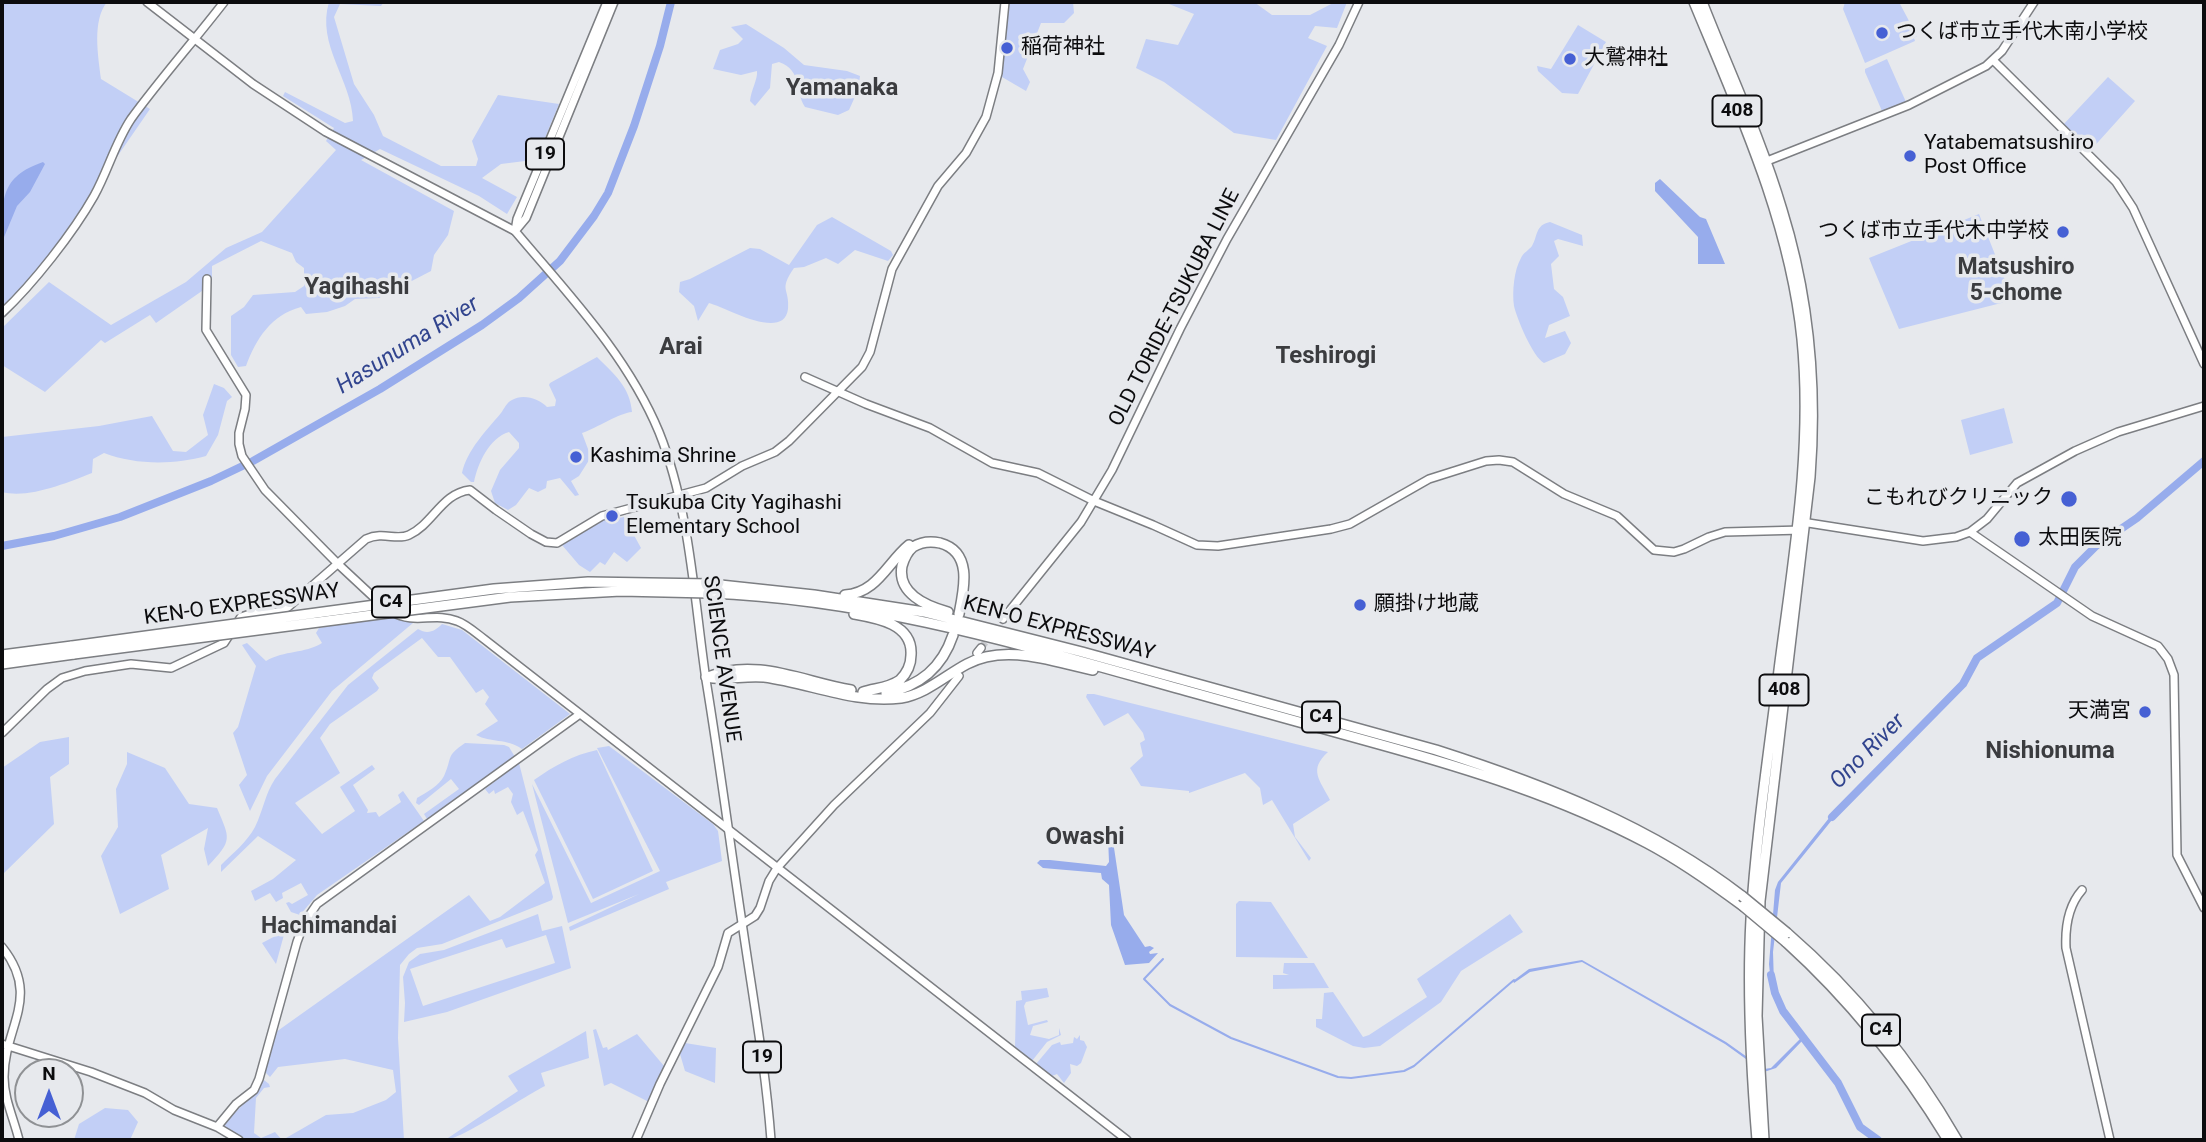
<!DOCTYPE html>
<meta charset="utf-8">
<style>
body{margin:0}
#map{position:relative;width:2206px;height:1142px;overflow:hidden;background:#e7e9ed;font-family:Roboto,sans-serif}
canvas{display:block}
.frame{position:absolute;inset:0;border:4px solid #0c0c0e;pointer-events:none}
.north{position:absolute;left:14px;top:1058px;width:70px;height:70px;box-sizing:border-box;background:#e7e9ed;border:2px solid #8f9194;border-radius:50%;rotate:0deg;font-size:19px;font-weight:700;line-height:28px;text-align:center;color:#0c0c0e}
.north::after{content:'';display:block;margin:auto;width:24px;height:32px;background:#4660d4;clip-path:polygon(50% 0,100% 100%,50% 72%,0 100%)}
</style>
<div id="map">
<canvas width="2206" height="1142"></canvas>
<div class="frame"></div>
<div class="north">N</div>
</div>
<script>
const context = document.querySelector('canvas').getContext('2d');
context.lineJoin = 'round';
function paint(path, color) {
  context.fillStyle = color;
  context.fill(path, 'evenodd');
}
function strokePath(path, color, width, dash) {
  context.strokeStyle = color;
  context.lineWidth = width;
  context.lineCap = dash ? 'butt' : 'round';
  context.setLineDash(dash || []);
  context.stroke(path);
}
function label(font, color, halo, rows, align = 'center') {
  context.font = font + ' Roboto,"Noto Sans JP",sans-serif';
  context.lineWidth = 7;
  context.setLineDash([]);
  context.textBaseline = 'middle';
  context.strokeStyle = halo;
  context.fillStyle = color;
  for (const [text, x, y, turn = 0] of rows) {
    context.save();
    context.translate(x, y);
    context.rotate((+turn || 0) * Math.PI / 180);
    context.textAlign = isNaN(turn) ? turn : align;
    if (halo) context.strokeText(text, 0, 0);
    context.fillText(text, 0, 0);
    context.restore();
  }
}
const green = new Path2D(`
 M2,2H107C92,21 98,55 101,79L150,109L61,238L34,274L2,310Z
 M329,2H384L381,6L340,4L334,17L354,84L374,115L383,136L441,166H476L478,159L472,141L498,95L559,104L545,138L525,161L501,164L482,178L517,197L507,214L479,196L380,149L361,160L454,211L448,235L434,255L431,271L379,298L355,299L345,306L327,312L306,314L301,307C271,315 256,339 246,366L238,367L231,355V316L244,307L253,295L295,292L304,286V268L296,262L292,253L261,241L212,266V284L156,323L150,315L105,343L101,340L45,392L2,365V328L49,282L111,325L186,282L226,248L262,232L336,150L326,141L334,128L283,96L285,92L345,123L353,121C352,80 316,45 329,2Z
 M1009,2H1073L1074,13L1064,23H1041L1023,69L1030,82L1026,91L1002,77Z
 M1169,2H1254L1272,15H1310L1335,2H1347L1337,28L1315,26L1308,38L1327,46L1276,140L1234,133L1164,82L1136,68L1146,39L1178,45L1194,14L1169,4Z
 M1845,2H1899L1917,36L1914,38L1915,41L1865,63L1843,9Z
 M746,24L784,48L804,65L847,71L860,76L858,90L849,110L838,115L805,107C794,90 803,71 779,62L772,64L770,88L755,106L750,101C751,90 758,79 757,71L741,75L713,69L720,50L738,44L743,39L731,27Z
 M1578,25L1606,42L1578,94L1562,93L1538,71L1537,66L1551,69Z
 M1887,59L1906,102L1882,111L1865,72V69Z
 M2108,77L2135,101L2090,151L2062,126Z
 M1979,214L2013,300L1899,329L1869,258Z
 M832,217L891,251L893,255L888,261L855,250L838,264L826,258L804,267L794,268C778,291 790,288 788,309C784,342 725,307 709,303L698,321L694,306L679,292L680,282L690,279L750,248L760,249L789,265L817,225Z
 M1550,222L1582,235L1583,246L1558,239L1554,241L1559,256L1551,264L1554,289L1563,297L1570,316L1549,325L1545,338L1565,331L1571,343L1565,354L1544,363C1533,357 1517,319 1514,306C1512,292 1514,270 1521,258C1523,253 1529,250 1532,246C1538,236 1535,225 1550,222Z
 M597,357C614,374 630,387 632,412C619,413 597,428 582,433L591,457L579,476L571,481L579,495L575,496L560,478L547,481L546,488L538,492L529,488L516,505L508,510L495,503L491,491L500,470L519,448V443L509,432C489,438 478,463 474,482H471L462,473C467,450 486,431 501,413C504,409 507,402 512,400C523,393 540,399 547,407L555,406L556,400L549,385L550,383Z
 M214,384L224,388L232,397L227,401L218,435L206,456C174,465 135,465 104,453L93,459L92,473C67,483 28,499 2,492V437L99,426L152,416L173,451L186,452L208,435L203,415Z
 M2004,408L2013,443L1970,455L1961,420Z
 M612,515L614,519L624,517L641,548L627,562L614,552L605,565L600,562L590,572L579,565L562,545Z
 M394,618L413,623L332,691L267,776L250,811L239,785L247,775L233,733L238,727L256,666L242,645L247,643L266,661C285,650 304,654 322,643L316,633L319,628L359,621Z
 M442,624L462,630L570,714L522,749C506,738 491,743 476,735L498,721L485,704L489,697L483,689L476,693L450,657H438L422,638L374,673L372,678L379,688L377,691L330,724L320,738L340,773L295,803L322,834L355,811L340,787L372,765L375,769L353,785L368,810L367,813L376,812L379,817L401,802L398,795L403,791L424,821L317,895L300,915L291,912L286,903L289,902L292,904L308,895L301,883L282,893L283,898L276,902L270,893L255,901L251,891L273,879L296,860L258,836L221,872V865C233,853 247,842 255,827C263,811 265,794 275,779L348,685L418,629C428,635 435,631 442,624Z
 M1087,694H1094L1328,752C1308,770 1320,780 1330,800L1293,824L1295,837L1311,858L1309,861L1272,800L1263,805L1260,788L1245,773L1189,793V791L1141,786L1130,768L1143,756L1140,743L1145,740L1143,733L1128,713L1104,726L1086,697Z
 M69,737V764L50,777L54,824L2,875V768L40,742Z
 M465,743L504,745L509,747L515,757L427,819L424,814L459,789L451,779L419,805L416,803L417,798C427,792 439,786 444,776C453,756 445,757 465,743Z
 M609,746L713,824L718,831L722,861L666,882L669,889L570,931L569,927L639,894L568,923L532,784L591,903L660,871L597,748Z
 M597,750L653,871L593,899L534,780C554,766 573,755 597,750Z
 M127,752L165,768L189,804L217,808C230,839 233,840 208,866L204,849L208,828L161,855L169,889L120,914L101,856L118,827L116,789L127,764Z
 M519,763L553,897L552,900L442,944L417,948L409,954L400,965L398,1038L404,1140H286V1138L326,1115L353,1113L386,1100L396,1092L393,1070L345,1059L278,1067L270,1077L265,1072L276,1032L469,895L490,921L500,917L545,883L535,855L538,850L523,811L517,815L511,802L513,794L508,787L495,794L494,790L489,794L485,789Z
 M1239,901L1271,902L1308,958L1236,957V904Z
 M538,914L542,931L562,926L571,968L447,1012L404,1022L405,1003L403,977L409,962L420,954L444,950ZM546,935L555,963L423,1006L410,969L502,939L506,948Z
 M1510,914L1523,932L1461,971L1441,1002L1380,1046L1364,1048L1353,1046L1316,1027V1019H1322L1324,993L1333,992L1363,1037L1369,1035L1427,997L1417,979Z
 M285,931L276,964L262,943Z
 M1284,963H1314L1329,988L1273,989V975H1289L1283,973Z
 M1047,988L1049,997L1026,1002L1024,1006L1028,1025L1047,1020L1048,1022L1033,1026L1030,1035L1049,1039L1059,1035V1028L1061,1035L1047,1042L1032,1061L1015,1047L1016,1001L1022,1000L1021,991Z
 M596,1029L603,1048L607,1047L608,1050L637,1034L664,1066L649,1102L611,1083L604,1086L593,1030Z
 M586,1031L589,1058L541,1073L545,1086C524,1096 461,1140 445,1140L518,1091L508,1076Z
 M1080,1035V1040L1084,1041L1087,1047L1081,1063L1077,1066L1070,1064L1071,1073L1064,1083L1057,1074L1052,1076L1036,1064L1052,1045L1060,1042L1061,1045L1073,1043L1074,1037L1077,1039Z
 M685,1043L716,1048L715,1083L685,1071L680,1054Z
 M264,1080L269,1084L270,1087L264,1088L256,1098L254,1133L261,1138L275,1132L282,1140H247L224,1126C236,1109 252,1098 264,1080Z
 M105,1108L128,1110L138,1122L130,1140H74L79,1124Z`);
const water = new Path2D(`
 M43,162L45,164L30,192L17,206L2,242C2,199 0,177 43,162Z
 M1660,179L1700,217L1706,219L1725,264H1698V237L1655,191V183Z
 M1837,808L1840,810L1781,883L1773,952L1774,984H1771L1769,964L1775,890L1778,882Z
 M1108,837L1113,841L1124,915L1145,947L1150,946L1154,948L1149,952L1150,954L1158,953L1149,963L1125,965L1111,925L1109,885L1102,879L1101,873L1043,868L1037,863L1040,860H1050L1106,866L1109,862Z
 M1582,960L1726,1042L1764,1069L1771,1068L1800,1039L1802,1041L1776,1068L1764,1072L1725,1044L1582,962L1530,972L1514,983L1513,981L1529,969Z`);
const stream = new Path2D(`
 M1163,959L1144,979L1170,1005L1231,1038L1338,1077L1351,1078L1404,1071L1414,1066L1514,980
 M1801,1040L1803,1038`);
const river = new Path2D(`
 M2,546L54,536L120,517L211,481L253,461L380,389L482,325L519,298L560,261L594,216L608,193L634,126L660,46L671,2
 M1832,817L1963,684L1977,658L2057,603L2075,567L2096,546L2137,518L2204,461
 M1771,975L1775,993L1783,1011L1838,1083L1860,1127L1878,1140`);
const secondaryTunnel = new Path2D(`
 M981,648L1003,619`);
const secondary = new Path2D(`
 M147,2L253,84L326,132L515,231
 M1993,60L2116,182L2133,208L2204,364
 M1762,163L1909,105L1986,66L2002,51L2034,2
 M207,279L206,330L246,395L245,409L239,433V444L242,456L265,490L338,564L382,605
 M2,313C33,284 73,233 94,196C108,171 115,143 131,119C160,79 194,41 224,2
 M805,377L866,404L930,428L992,463L1038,473L1094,501L1153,525L1197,545L1218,546L1331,529L1350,524L1429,479L1486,461L1499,460L1513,462L1564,494L1617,516L1654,550L1674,552L1684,549L1709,537L1725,532L1802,530
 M1802,522L1923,541L1956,537L1970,532L1987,519L2017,483L2075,451L2118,432L2204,406
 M1970,532L2092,616L2158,646L2168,659L2174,675L2177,855L2204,908
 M392,612C415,625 434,612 457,621C466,624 476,633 484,639L1127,1140
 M1003,619L1081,522L1112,470L1180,329L1227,239L1339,45L1359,2
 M977,653L981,648
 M2,733L47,689L62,678L85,671L131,664L171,668L224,643L241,617L253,613L278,612L288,607L366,539C384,531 396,541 409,535C433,524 442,493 470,490L496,510L531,534L546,542L557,543L602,516L706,488L742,466L775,452L789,441L862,367L870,352L892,269L938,186L966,153L986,117L998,73L1005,2
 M2082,890C2068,906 2065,927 2066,948L2110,1140
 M2,947C42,997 4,1026 4,1077C4,1099 14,1119 19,1140
 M2,1044L91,1072L145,1093L174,1110L217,1127L239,1140
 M217,1127L236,1104L254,1090L259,1079L297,942L304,923L317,904L580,714
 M636,1140L660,1084L718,967L728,933L755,916L760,908L769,881L777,868L834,805L930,713L959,676`);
const primary = new Path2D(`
 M607,2L517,219L515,231C568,294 627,355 659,432C690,509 694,598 706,680C720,765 731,851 744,936C754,1004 766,1072 771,1140
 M516,230L526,218L614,2`);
const highway = new Path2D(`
 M1694,2C1739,111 1790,221 1802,339C1813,450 1793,560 1779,670C1769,752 1756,836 1751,919C1747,993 1751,1067 1757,1140
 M1702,2C1729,71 1761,139 1782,210C1809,297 1817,386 1810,477L1760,901L1757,1016L1764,1140
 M711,584L814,595L924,612L1082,652L1436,750C1545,785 1651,826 1742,896
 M709,593C875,599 1032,648 1191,692C1252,709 1314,726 1375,743C1469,769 1560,797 1647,843C1681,861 1712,883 1743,906
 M845,595C877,593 887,563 909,545
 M948,612C926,606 897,593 902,566C904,559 907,552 913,547C921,542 931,541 940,543C973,552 964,589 959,614
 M854,614C877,618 913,624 911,655C911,664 907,673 900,680C889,688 876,688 863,692
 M2,655L72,646
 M2,664L74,654
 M706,677C726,681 744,675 764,677C810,683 854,704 901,698C926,694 946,675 967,664C1006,643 1054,662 1093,670
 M708,677C755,657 804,682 851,690
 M886,693C920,686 942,668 953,635
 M1787,933C1855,992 1912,1062 1957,1140
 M1786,942C1850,1000 1903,1066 1948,1140`);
const highwayBridge = new Path2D(`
 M72,646L494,589L588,582L711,584
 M74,654L510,597L621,591L709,593
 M1742,896L1787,933
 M1743,906L1786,942`);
const markers = [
 [1882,33,7,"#4660d4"],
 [1007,48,7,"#4660d4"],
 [1570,59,7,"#4660d4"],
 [1910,156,7,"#4660d4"],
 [2063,232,7,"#4660d4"],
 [576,457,7,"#4660d4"],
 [2069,499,9,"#4660d4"],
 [612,516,7,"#4660d4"],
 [2022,539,9,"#4660d4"],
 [1360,605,7,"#4660d4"],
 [2145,712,7,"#4660d4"]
];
const shields = [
 [1737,111,49],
 [545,154,38],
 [391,602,38],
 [1784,690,49],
 [1321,717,38],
 [1881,1030,38],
 [762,1057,38]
];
const shieldNames = [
 ["408",1737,111],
 ["19",545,154],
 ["C4",391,602],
 ["408",1784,690],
 ["C4",1321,717],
 ["C4",1881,1030],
 ["19",762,1057]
];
const poiNames = [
 ["つくば市立手代木南小学校",1896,33],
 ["稲荷神社",1021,48],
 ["大鷲神社",1584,59],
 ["Yatabematsushiro",1924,144],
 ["Post Office",1924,168],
 ["つくば市立手代木中学校",2049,232,"right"],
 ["Kashima Shrine",590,457],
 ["こもれびクリニック",2053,499,"right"],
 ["Tsukuba City Yagihashi",626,504],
 ["Elementary School",626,528],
 ["太田医院",2038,539],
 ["願掛け地蔵",1374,605],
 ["天満宮",2131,712,"right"]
];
const streetNames = [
 ["OLD TORIDE-TSUKUBA LINE",1175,308,-63],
 ["KEN-O EXPRESSWAY",242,605,-8],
 ["KEN-O EXPRESSWAY",1059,629,15],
 ["SCIENCE AVENUE",721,659,82]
];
const neighbourhoodNames = [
 ["Matsushiro",2016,268],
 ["5-chome",2016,294],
 ["Hachimandai",329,927]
];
const waterNames = [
 ["Hasunuma River",408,346,-32],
 ["Ono River",1868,752,-45]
];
const quarterNames = [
 ["Yamanaka",842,89],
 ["Yagihashi",357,288],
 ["Arai",681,348],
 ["Teshirogi",1326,357],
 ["Nishionuma",2050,752],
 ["Owashi",1085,838]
];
paint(green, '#c2cff6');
paint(water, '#97acec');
strokePath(stream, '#97acec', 2);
strokePath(river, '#97acec', 8);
strokePath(secondaryTunnel, '#c6c8cc', 7, [7, 3.5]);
strokePath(secondary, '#7c7e82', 10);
strokePath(primary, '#7c7e82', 10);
strokePath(highway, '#7c7e82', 12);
strokePath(secondary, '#fff', 7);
strokePath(primary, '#fff', 7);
strokePath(highway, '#fff', 9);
strokePath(highwayBridge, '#7c7e82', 12, []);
strokePath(highwayBridge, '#fff', 9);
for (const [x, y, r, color] of markers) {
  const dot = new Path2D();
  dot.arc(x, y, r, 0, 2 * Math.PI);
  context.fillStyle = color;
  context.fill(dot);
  strokePath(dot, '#e7e9ed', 2.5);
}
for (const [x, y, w] of shields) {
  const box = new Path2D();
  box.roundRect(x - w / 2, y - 15.5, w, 31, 5);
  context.fillStyle = '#e7e9ed';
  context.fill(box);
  strokePath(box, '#0c0c0e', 2);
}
label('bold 19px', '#0c0c0e', null, shieldNames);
label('21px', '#0c0c0e', '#e7e9ed', poiNames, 'left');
label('21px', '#0c0c0e', '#e7e9ed', streetNames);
label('bold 23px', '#3b3c3f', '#e7e9ed', neighbourhoodNames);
label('italic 23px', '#31448e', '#e7e9ed', waterNames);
label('bold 24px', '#3b3c3f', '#e7e9ed', quarterNames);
</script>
